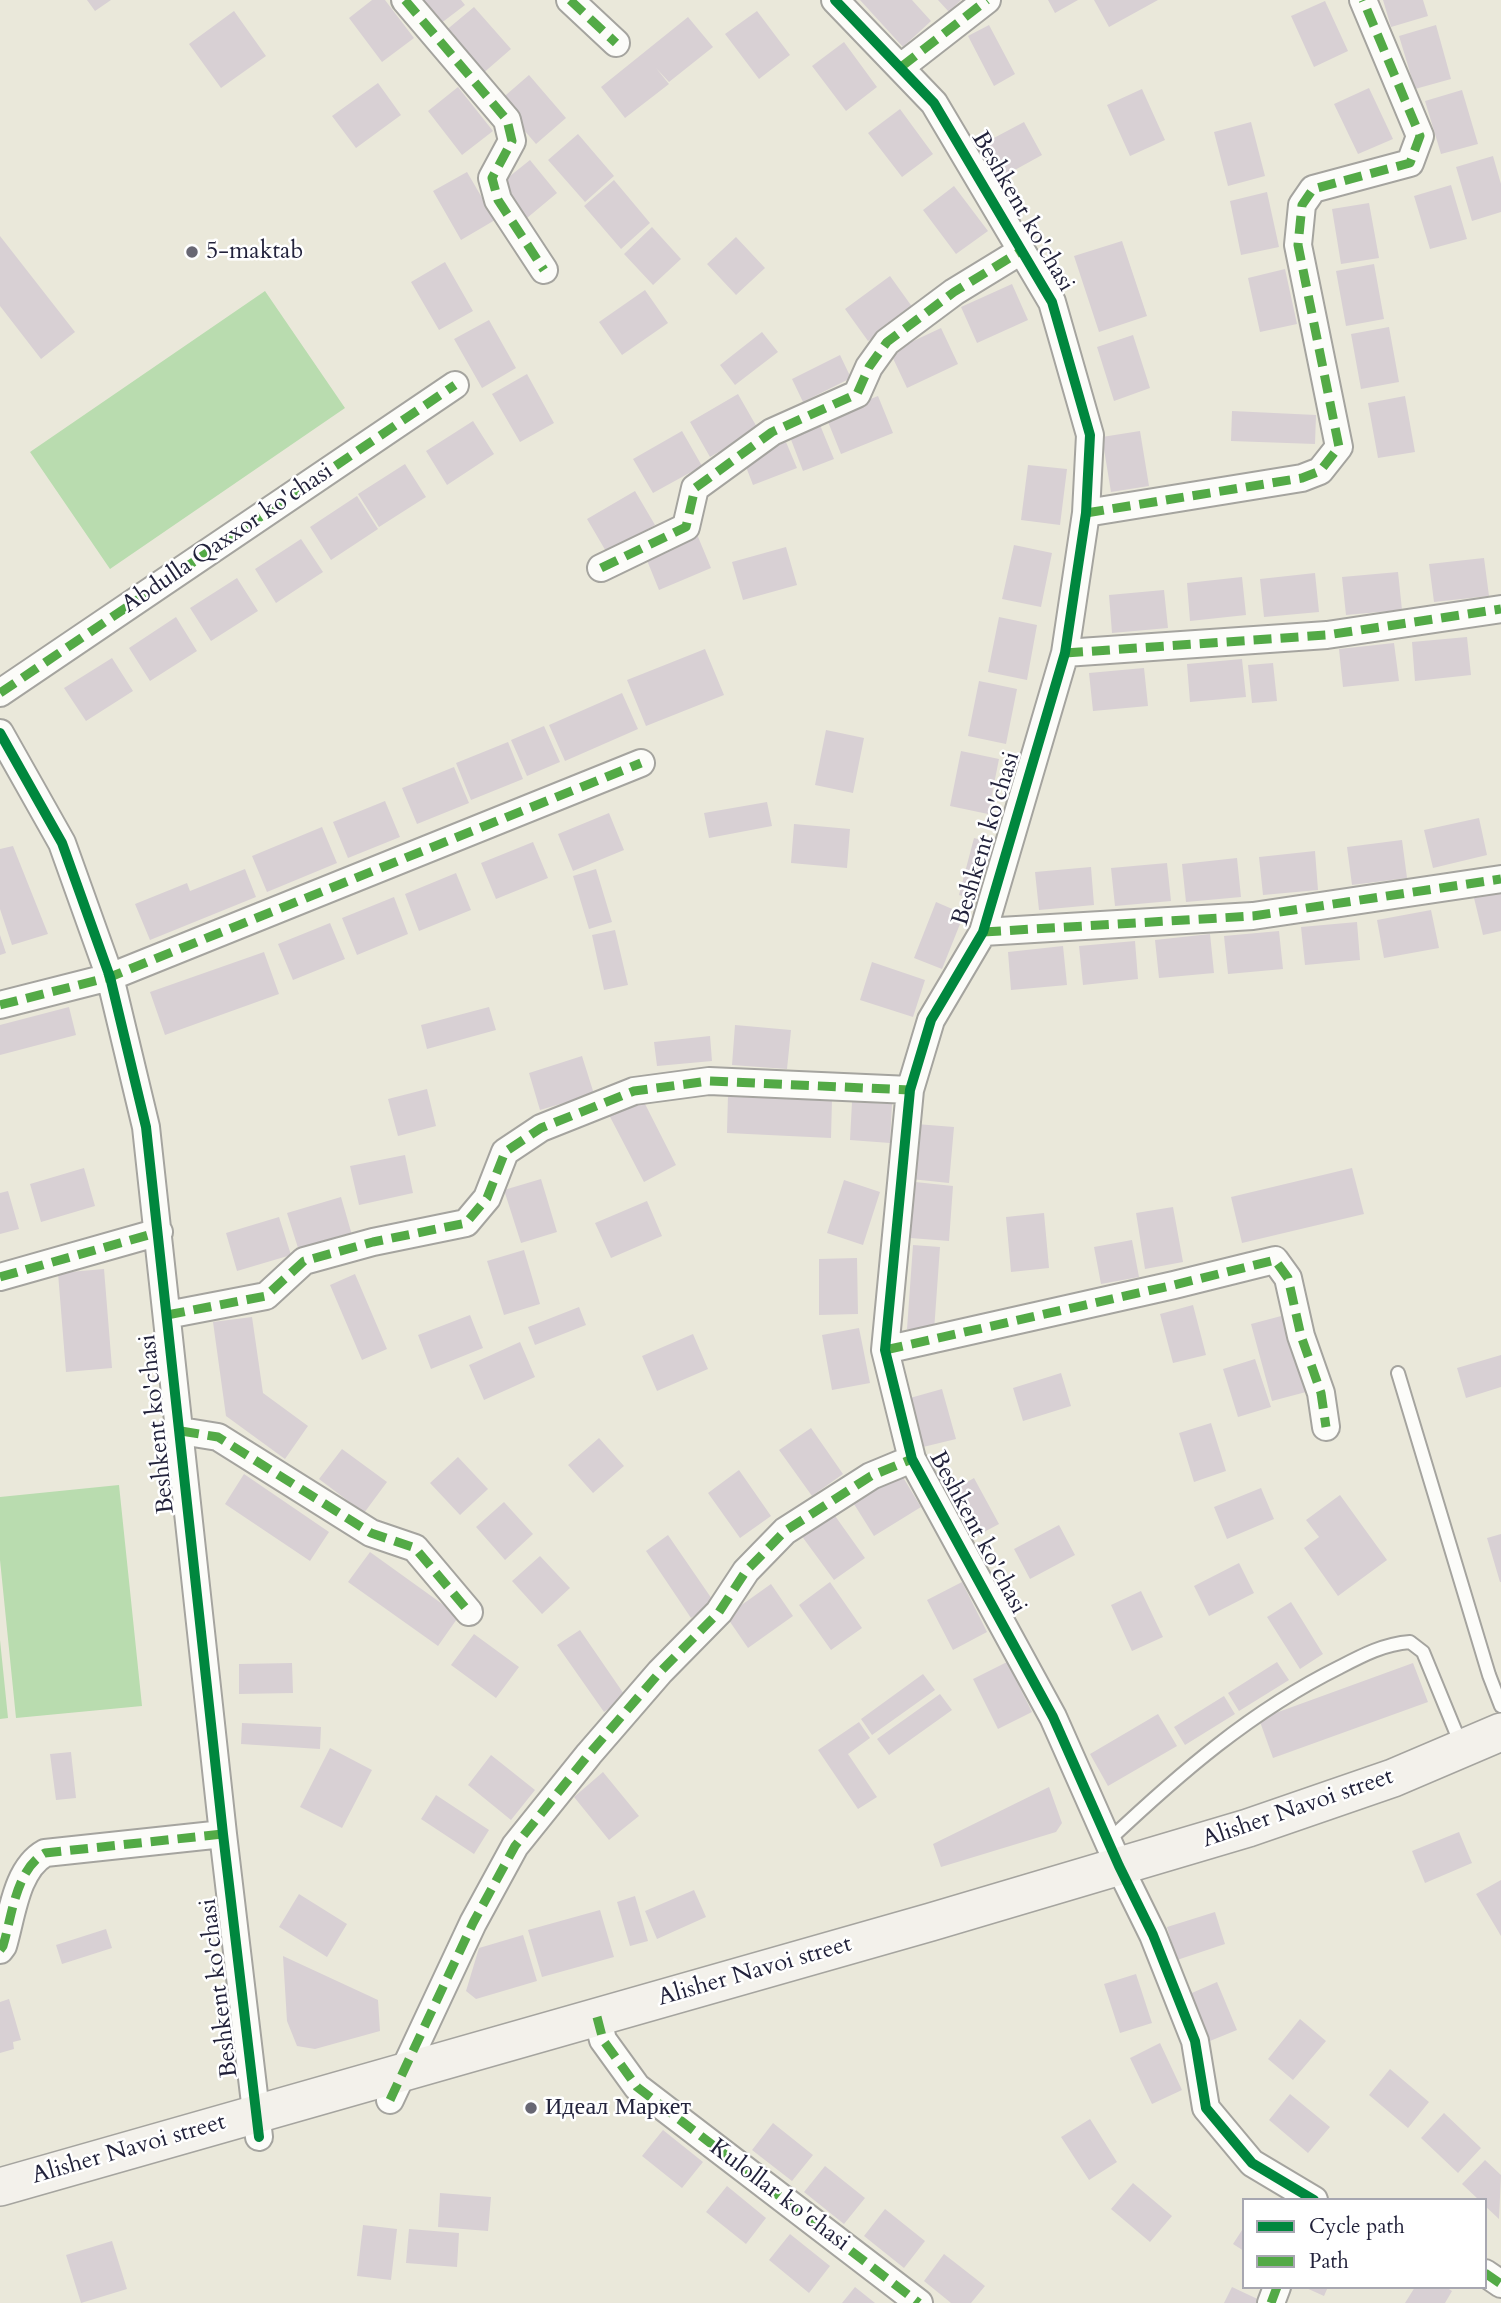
<!DOCTYPE html>
<meta charset="utf-8">
<style>
body{margin:0}
#map{position:relative;width:1501px;height:2303px;overflow:hidden;background:#eae8da;font-family:Cardo,serif}
canvas{display:block}
.legend{position:absolute;left:1242px;top:2198px;width:245px;height:91px;box-sizing:border-box;background:#fff;border:2px solid #a7a7b1;margin:0;padding:9px 12px;list-style:none;font-size:21px;color:#22223b}
.legend li{display:flex;align-items:center;gap:14px;height:35px}
.legend b{width:35px;border:2px solid #a7a7b1}
</style>
<div id="map">
<canvas width="1501" height="2303"></canvas>
<ul class="legend">
<li><b style="height:9px;background:#00873e"></b>Cycle path</li>
<li><b style="height:9px;background:#53aa46"></b>Path</li>
</ul>
</div>
<script>
const context = document.querySelector('canvas').getContext('2d');
context.lineJoin = 'round';
function paint(path, color) {
  context.fillStyle = color;
  context.fill(path, 'evenodd');
}
function strokePath(path, color, width, dash) {
  context.strokeStyle = color;
  context.lineWidth = width;
  context.lineCap = dash ? 'butt' : 'round';
  context.setLineDash(dash || []);
  context.stroke(path);
}
function label(font, color, halo, rows, align = 'center') {
  context.font = font + ' Cardo,serif';
  context.lineWidth = 5;
  context.setLineDash([]);
  context.textBaseline = 'middle';
  context.strokeStyle = halo;
  context.fillStyle = color;
  for (const [text, x, y, turn = 0] of rows) {
    context.save();
    context.translate(x, y);
    context.rotate((+turn || 0) * Math.PI / 180);
    context.textAlign = isNaN(turn) ? turn : align;
    if (halo) context.strokeText(text, 0, 0);
    context.fillText(text, 0, 0);
    context.restore();
  }
}
const green = new Path2D(`
 M265,291L345,408L110,569L30,452Z
 M119,1485L142,1706L16,1718L0,1560V1497Z
 M0,1640L8,1718L0,1719Z`);
const building = new Path2D(`
 M87,0H111L95,11Z
 M372,0H385L414,38L382,62L349,18Z
 M422,0H461L465,5L440,24Z
 M860,0H912L931,21L903,47Z
 M938,0H961L949,12Z
 M1048,0H1078L1055,13Z
 M1094,0H1158L1109,27Z
 M1383,0H1423L1428,16L1391,27Z
 M1325,1L1348,51L1314,67L1291,16Z
 M474,7L511,49L481,75L444,32Z
 M234,11L266,56L221,88L189,44Z
 M757,11L790,55L759,79L725,34Z
 M688,17L713,47L669,82L656,68L669,84L625,118L601,87Z
 M989,25L1015,74L994,86L968,36Z
 M1436,25L1451,79L1415,89L1399,36Z
 M844,42L877,87L846,111L812,66Z
 M529,75L566,118L536,144L499,101Z
 M378,83L401,115L356,148L332,116Z
 M458,87L493,131L462,155L428,111Z
 M1369,88L1393,139L1358,154L1334,104Z
 M1142,89L1165,140L1130,156L1107,105Z
 M1462,90L1478,144L1441,154L1425,101Z
 M900,109L933,154L902,177L868,133Z
 M1024,122L1042,155L993,182L975,148Z
 M1251,122L1265,176L1228,186L1214,132Z
 M578,134L614,176L585,202L548,160Z
 M1493,156L1501,184V212L1472,221L1456,167Z
 M530,160L557,193L527,218L500,184Z
 M467,172L495,220L461,240L433,191Z
 M614,180L650,223L621,249L584,206Z
 M1451,185L1467,239L1430,249L1414,196Z
 M954,186L988,231L956,254L923,210Z
 M1267,192L1279,247L1241,255L1230,201Z
 M1369,203L1379,258L1341,264L1332,209Z
 M652,227L681,259L653,285L624,254Z
 M0,236L75,332L41,359L0,306Z
 M736,237L765,268L736,295L707,264Z
 M1122,241L1147,316L1099,332L1074,256Z
 M445,262L473,311L439,330L411,282Z
 M1374,264L1384,319L1346,326L1336,271Z
 M1285,269L1297,324L1260,332L1248,278Z
 M890,276L913,308L868,341L845,309Z
 M1012,284L1028,320L977,343L961,307Z
 M645,290L668,323L622,355L599,322Z
 M489,320L516,368L482,388L454,339Z
 M1389,327L1399,382L1361,389L1351,334Z
 M941,328L958,364L907,388L890,352Z
 M762,332L778,352L735,385L720,365Z
 M1133,335L1150,388L1114,401L1097,347Z
 M840,355L851,378L803,402L792,379Z
 M527,374L554,423L520,442L492,394Z
 M738,394L758,429L710,457L690,422Z
 M878,396L893,433L841,454L826,417Z
 M1405,396L1415,452L1378,458L1368,403Z
 M1232,411L1316,415L1315,444L1231,441Z
 M473,421L494,454L447,485L426,451Z
 M820,425L834,459L803,471L790,437Z
 M682,431L702,466L653,493L633,459Z
 M1140,431L1149,486L1111,492L1102,437Z
 M786,442L797,468L753,485L743,459Z
 M405,464L426,497L379,527L358,494Z
 M1028,465L1067,469L1060,525L1021,520Z
 M635,491L655,525L607,553L587,519Z
 M357,496L378,529L331,560L310,527Z
 M696,532L711,568L659,590L644,553Z
 M301,539L323,572L276,603L255,569Z
 M1014,545L1052,553L1041,607L1002,599Z
 M786,547L797,585L743,600L732,562Z
 M1484,558L1489,596L1434,602L1429,564Z
 M1398,572L1402,610L1346,615L1342,577Z
 M1315,573L1319,612L1264,617L1260,579Z
 M1242,577L1246,615L1190,621L1187,583Z
 M237,578L258,611L211,641L190,608Z
 M1164,590L1168,628L1112,633L1109,595Z
 M176,617L197,651L150,681L129,648Z
 M999,617L1037,625L1027,680L988,672Z
 M1467,637L1471,675L1415,681L1412,642Z
 M1394,643L1399,681L1343,687L1339,649Z
 M705,649L724,695L646,726L627,680Z
 M112,658L133,691L86,721L64,688Z
 M1242,659L1246,697L1190,702L1187,664Z
 M1273,663L1277,701L1252,703L1248,665Z
 M1144,668L1148,706L1093,711L1089,673Z
 M979,681L1017,689L1006,744L968,736Z
 M622,693L638,729L565,761L549,725Z
 M544,726L560,762L527,776L511,740Z
 M826,730L864,738L853,793L815,785Z
 M508,742L523,779L471,800L456,763Z
 M961,751L999,759L988,814L950,806Z
 M454,767L469,803L417,824L402,788Z
 M385,801L400,837L348,858L333,822Z
 M767,802L772,826L709,838L704,813Z
 M609,813L624,850L573,871L558,834Z
 M1479,818L1487,855L1433,868L1424,830Z
 M794,824L850,829L847,868L791,863Z
 M322,827L337,863L267,892L252,856Z
 M974,838L993,843L978,901L959,895Z
 M1402,840L1407,878L1352,885L1347,847Z
 M533,842L548,878L496,899L481,863Z
 M13,846L48,934L12,945L0,909V849Z
 M1315,851L1318,890L1263,895L1259,857Z
 M1237,858L1241,897L1186,902L1182,864Z
 M1167,863L1171,901L1115,906L1111,868Z
 M1091,867L1094,905L1039,910L1035,872Z
 M245,869L256,897L150,940L135,904L187,883L190,891Z
 M596,869L612,922L589,929L573,876Z
 M456,873L471,910L419,931L405,894Z
 M1501,891V931L1483,935L1474,898Z
 M394,897L408,934L357,955L342,918Z
 M936,902L964,914L942,969L914,958Z
 M1431,910L1439,948L1384,958L1377,920Z
 M1357,922L1360,960L1305,965L1301,927Z
 M330,923L345,959L293,980L278,944Z
 M615,930L628,985L604,990L592,935Z
 M1279,931L1283,969L1228,974L1224,936Z
 M1210,934L1214,973L1159,978L1155,940Z
 M0,935L6,953L0,955Z
 M1135,941L1138,979L1083,985L1079,946Z
 M1063,946L1067,985L1011,990L1008,952Z
 M264,952L279,994L165,1035L150,992Z
 M872,962L925,980L913,1017L860,1000Z
 M69,1007L76,1035L0,1055V1025Z
 M489,1007L496,1030L427,1049L421,1025Z
 M735,1025L791,1030L787,1069L732,1065Z
 M710,1036L712,1061L657,1066L654,1042Z
 M582,1056L594,1094L540,1110L529,1073Z
 M427,1089L436,1126L398,1136L388,1099Z
 M728,1094L832,1099L831,1138L727,1133Z
 M641,1096L676,1165L644,1182L608,1113Z
 M852,1102L892,1104L890,1143L850,1140Z
 M916,1124L954,1127L949,1183L911,1179Z
 M405,1155L413,1193L359,1205L350,1166Z
 M84,1168L95,1206L41,1222L30,1184Z
 M1352,1168L1364,1214L1242,1243L1231,1197Z
 M541,1179L557,1232L521,1243L504,1190Z
 M844,1180L880,1192L863,1245L827,1233Z
 M915,1182L953,1186L949,1241L910,1238Z
 M8,1191L19,1229L0,1234V1193Z
 M341,1197L352,1235L299,1251L287,1213Z
 M647,1201L662,1236L611,1258L595,1223Z
 M1173,1207L1183,1262L1145,1269L1136,1213Z
 M1044,1213L1049,1268L1011,1272L1006,1217Z
 M279,1217L291,1255L237,1271L226,1233Z
 M1132,1240L1139,1277L1101,1284L1094,1247Z
 M913,1245L940,1247L934,1331L907,1329Z
 M524,1250L540,1304L504,1315L487,1261Z
 M857,1258L858,1314L819,1315V1259Z
 M104,1269L112,1368L66,1372L58,1273Z
 M355,1274L387,1349L362,1360L330,1285Z
 M1193,1305L1206,1355L1173,1363L1160,1314Z
 M579,1307L586,1325L535,1345L528,1327Z
 M470,1315L483,1348L431,1369L418,1335Z
 M1285,1315L1306,1392L1272,1401L1251,1324Z
 M252,1317L263,1393L308,1426L285,1459L226,1416L213,1322Z
 M859,1328L870,1383L832,1390L822,1335Z
 M693,1334L708,1369L657,1391L642,1356Z
 M520,1342L535,1377L484,1400L469,1365Z
 M1501,1355V1387L1466,1398L1457,1368Z
 M1255,1359L1271,1407L1238,1417L1223,1369Z
 M1061,1373L1071,1406L1023,1421L1013,1388Z
 M942,1389L956,1439L923,1447L910,1398Z
 M1211,1423L1226,1471L1194,1482L1179,1433Z
 M811,1428L843,1474L812,1496L779,1450Z
 M599,1438L624,1466L593,1493L568,1465Z
 M342,1449L387,1482L364,1513L319,1479Z
 M458,1457L488,1489L460,1515L430,1483Z
 M739,1470L771,1516L740,1538L708,1493Z
 M244,1474L329,1532L310,1561L225,1504Z
 M901,1474L921,1507L874,1536L854,1504Z
 M974,1478L999,1524L969,1540L945,1495Z
 M1261,1488L1274,1519L1227,1539L1214,1507Z
 M1340,1495L1387,1560L1338,1596L1304,1548L1319,1537L1306,1520Z
 M504,1502L533,1534L505,1560L476,1527Z
 M833,1513L865,1558L834,1580L801,1535Z
 M1059,1525L1075,1555L1030,1579L1014,1549Z
 M1501,1534V1582H1500L1487,1538Z
 M668,1535L714,1602L691,1618L646,1551Z
 M370,1552L459,1616L438,1646L348,1582Z
 M540,1556L570,1588L542,1614L512,1581Z
 M1239,1563L1254,1593L1209,1616L1194,1586Z
 M830,1582L862,1628L831,1650L799,1605Z
 M962,1582L987,1632L953,1650L927,1600Z
 M771,1584L793,1616L748,1648L726,1616Z
 M1141,1591L1163,1637L1132,1651L1111,1605Z
 M1291,1602L1323,1654L1300,1669L1267,1617Z
 M580,1630L626,1697L604,1712L557,1645Z
 M474,1634L519,1667L496,1698L451,1665Z
 M1007,1662L1032,1712L998,1729L973,1679Z
 M1277,1662L1289,1680L1239,1711L1228,1693Z
 M292,1663L293,1693L239,1694V1664Z
 M1413,1663L1428,1702L1273,1758L1259,1719Z
 M923,1674L935,1690L872,1735L861,1719Z
 M940,1694L952,1710L889,1755L877,1739Z
 M1224,1696L1235,1714L1185,1745L1174,1727Z
 M1158,1714L1177,1746L1108,1786L1090,1754Z
 M859,1722L870,1738L848,1754L877,1797L858,1809L818,1750Z
 M242,1723L321,1727L320,1749L241,1744Z
 M330,1748L372,1770L342,1828L300,1807Z
 M71,1752L76,1798L56,1800L50,1754Z
 M491,1755L535,1790L511,1820L468,1785Z
 M603,1772L639,1816L609,1840L574,1797Z
 M1049,1787L1062,1823L1056,1832L941,1867L933,1844Z
 M436,1795L489,1830L474,1854L421,1819Z
 M1459,1832L1472,1863L1425,1883L1412,1851Z
 M1501,1880V1936L1476,1894Z
 M694,1890L706,1917L657,1939L645,1911Z
 M299,1894L347,1924L327,1957L279,1927Z
 M635,1896L648,1941L630,1946L617,1902Z
 M600,1910L614,1957L542,1977L528,1930Z
 M1215,1912L1225,1944L1177,1960L1167,1927Z
 M106,1929L112,1948L62,1964L56,1945Z
 M523,1935L537,1981L476,1999L466,1991L479,1948Z
 M283,1956L378,2000L380,2031L315,2049L297,2046L287,2021Z
 M1136,1974L1152,2023L1120,2033L1104,1984Z
 M1217,1982L1237,2030L1205,2043L1185,1996Z
 M9,1999L21,2040L13,2042L14,2049L0,2053V2002Z
 M1300,2019L1326,2041L1293,2080L1268,2059Z
 M1160,2043L1182,2090L1152,2104L1130,2058Z
 M1390,2069L1429,2102L1408,2128L1369,2095Z
 M1290,2094L1330,2127L1308,2153L1269,2120Z
 M1444,2113L1481,2148L1458,2173L1421,2138Z
 M1090,2119L1117,2162L1089,2180L1061,2137Z
 M773,2123L813,2155L792,2181L752,2150Z
 M663,2130L703,2162L682,2188L642,2156Z
 M1485,2160L1501,2175L1499,2219L1485,2206V2200H1479L1462,2184Z
 M825,2166L865,2198L844,2224L804,2192Z
 M1133,2183L1172,2216L1150,2242L1111,2209Z
 M727,2186L766,2218L746,2244L706,2212Z
 M440,2193L491,2197L488,2231L438,2227Z
 M885,2209L925,2241L904,2268L864,2236Z
 M363,2225L397,2229L391,2280L357,2276Z
 M1244,2227V2251L1233,2244Z
 M409,2229L459,2233L457,2267L406,2263Z
 M790,2234L830,2266L809,2293L769,2260Z
 M112,2241L127,2289L81,2303L66,2255Z
 M944,2254L985,2286L971,2303H951L924,2281Z
 M855,2287L875,2303H842Z
 M1232,2287L1266,2303H1224Z
 M1304,2287H1328L1324,2296Z
 M1415,2287H1446L1452,2291L1445,2303H1405Z`);
const lane = new Path2D(`
 M1398,1373L1489,1675L1501,1706
 M1108,1841C1179,1774 1251,1711 1340,1667C1363,1655 1384,1644 1410,1642L1423,1652L1462,1747`);
const street = new Path2D(`
 M405,0L507,120L512,141L492,178L498,200L544,270
 M570,0L616,43
 M835,0L934,103L1052,302L1090,435L1086,513L1065,653L983,932L931,1020L910,1090L885,1350L912,1459L1053,1717L1119,1866L1153,1935L1195,2041L1206,2108L1252,2163L1314,2200
 M901,67L987,0
 M1086,513L1302,478L1320,471L1339,447L1298,245L1302,205L1313,189L1410,163L1420,136L1363,0
 M601,568L686,527L695,488L772,432L857,394L869,367L887,342L954,292L1021,251
 M1065,653L1327,635L1501,609
 M0,693L455,385
 M0,733L62,843L110,977L146,1127L223,1834L259,2137
 M983,932L1253,916L1501,879
 M0,1005L110,977L641,763
 M0,1277L159,1232
 M167,1315L266,1296L304,1261L373,1242L466,1223L487,1198L505,1152L541,1128L634,1091L709,1081L910,1090
 M885,1350L1174,1285L1275,1260L1288,1278L1301,1336L1321,1393L1326,1427
 M181,1431L218,1437L371,1533L415,1548L469,1612
 M0,1950L3,1946C12,1916 16,1869 45,1853L223,1834
 M597,2017L603,2040L637,2087L919,2303
 M390,2100L473,1923L515,1846L589,1754L660,1672L719,1612L746,1571L785,1531L871,1476L912,1459
 M1485,2273L1501,2284
 M1271,2303L1277,2287`);
const secondary = new Path2D(`
 M0,2187L931,1922L1248,1828L1393,1778L1501,1732`);
const quiet = new Path2D(`
 M405,0L507,120L512,141L492,178L498,200L544,270
 M570,0L616,43
 M901,67L987,0
 M1086,513L1302,478L1320,471L1339,447L1298,245L1302,205L1313,189L1410,163L1420,136L1363,0
 M601,568L686,527L695,488L772,432L857,394L869,367L887,342L954,292L1021,251
 M1065,653L1327,635L1501,609
 M0,693L455,385
 M983,932L1253,916L1501,879
 M0,1005L110,977L641,763
 M0,1277L159,1232
 M167,1315L266,1296L304,1261L373,1242L466,1223L487,1198L505,1152L541,1128L634,1091L709,1081L910,1090
 M885,1350L1174,1285L1275,1260L1288,1278L1301,1336L1321,1393L1326,1427
 M181,1431L218,1437L371,1533L415,1548L469,1612
 M0,1950L3,1946C12,1916 16,1869 45,1853L223,1834
 M597,2017L603,2040L637,2087L919,2303
 M390,2100L473,1923L515,1846L589,1754L660,1672L719,1612L746,1571L785,1531L871,1476L912,1459
 M1485,2273L1501,2284
 M1271,2303L1277,2287`);
const cycleway = new Path2D(`
 M835,0L934,103L1052,302L1090,435L1086,513L1065,653L983,932L931,1020L910,1090L885,1350L912,1459L1053,1717L1119,1866L1153,1935L1195,2041L1206,2108L1252,2163L1314,2200
 M0,733L62,843L110,977L146,1127L223,1834L259,2137`);
const markers = [
 [192,252,7,"#686773"],
 [531,2108,7,"#686773"]
];
const streetNames = [
 ["Beshkent ko'chasi",1022,212,60],
 ["Abdulla Qaxxor ko'chasi",228,539,-34],
 ["Beshkent ko'chasi",987,839,-73],
 ["Beshkent ko'chasi",158,1424,-96],
 ["Beshkent ko'chasi",977,1533,62],
 ["Alisher Navoi street",1298,1809,-19],
 ["Alisher Navoi street",755,1972,-16],
 ["Beshkent ko'chasi",220,1988,-97],
 ["Alisher Navoi street",129,2150,-16],
 ["Kulollar ko'chasi",779,2196,37]
];
const poiNames = [
 ["5-maktab",206,252],
 ["Идеал Маркет",545,2108]
];
paint(green, '#b9dcaf');
paint(building, '#d8d0d4');
strokePath(lane, '#a5a49f', 16);
strokePath(street, '#a5a49f', 30);
strokePath(secondary, '#a5a49f', 40);
strokePath(lane, '#fcfcf9', 12);
strokePath(street, '#fcfcf9', 26);
strokePath(secondary, '#f3f1eb', 37);
strokePath(quiet, '#53aa46', 9, [18, 9]);
strokePath(cycleway, '#00873e', 10);
for (const [x, y, r, color] of markers) {
  const dot = new Path2D();
  dot.arc(x, y, r, 0, 2 * Math.PI);
  context.fillStyle = color;
  context.fill(dot);
  strokePath(dot, '#fff', 2.5);
}
label('24px', '#22223b', '#fff', streetNames);
label('24px', '#22223b', '#fff', poiNames, 'left');
</script>
